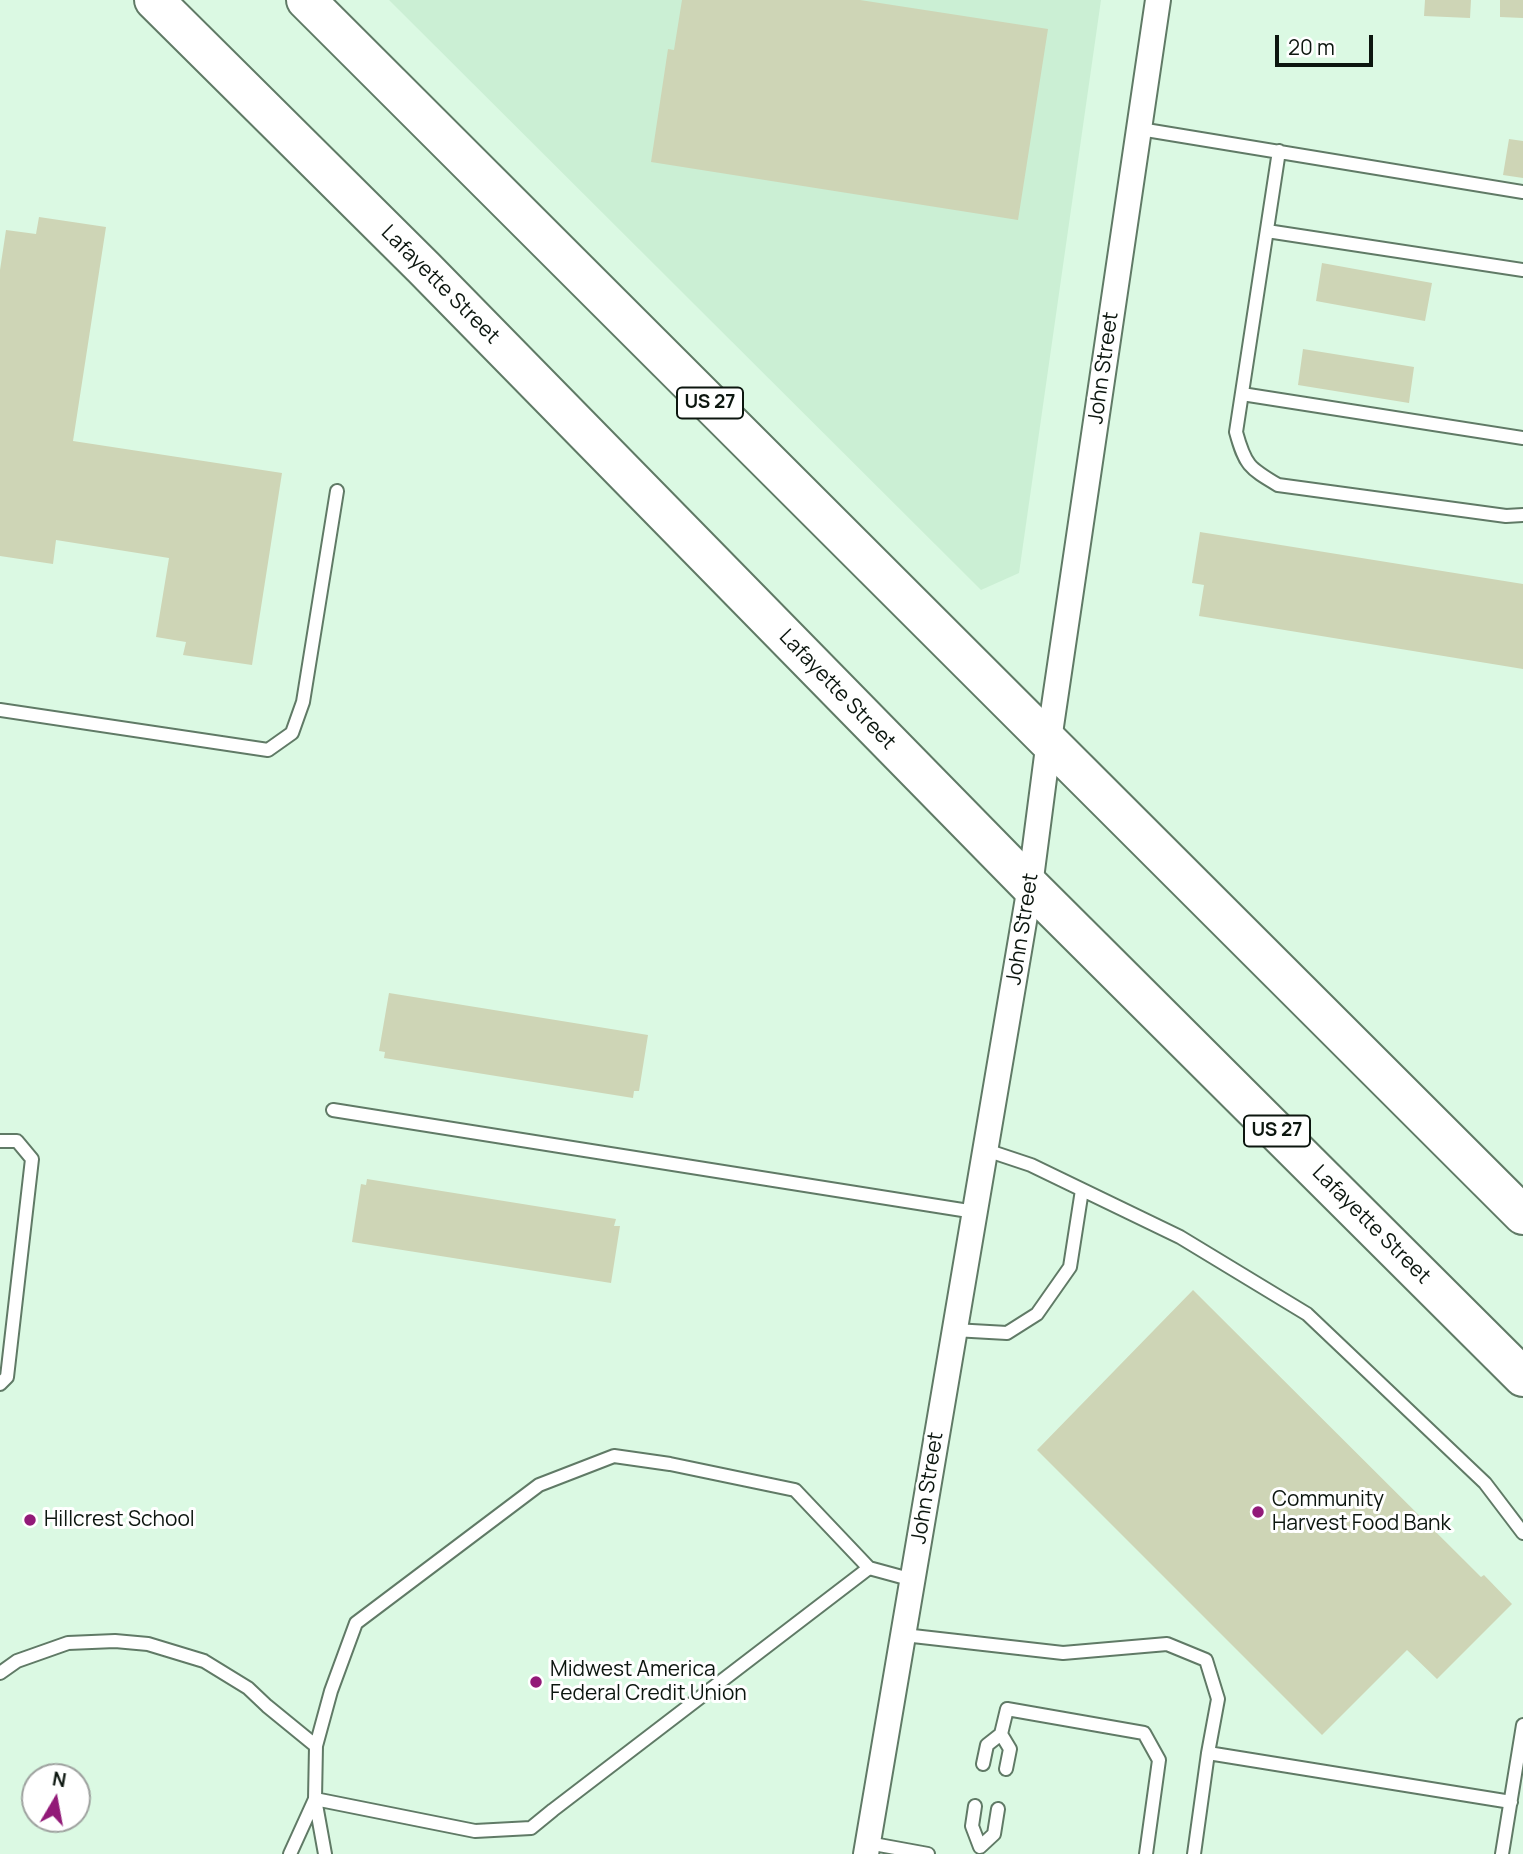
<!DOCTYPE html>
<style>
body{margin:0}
#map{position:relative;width:1523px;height:1854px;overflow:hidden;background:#dbf9e3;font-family:Manrope,sans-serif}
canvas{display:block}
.north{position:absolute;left:21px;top:1763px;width:70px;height:70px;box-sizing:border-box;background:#fff;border:2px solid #9ea29f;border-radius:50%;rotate:10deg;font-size:19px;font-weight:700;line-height:28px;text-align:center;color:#0c160f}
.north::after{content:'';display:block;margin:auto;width:24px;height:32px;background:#921a78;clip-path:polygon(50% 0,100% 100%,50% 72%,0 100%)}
.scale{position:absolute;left:1275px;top:35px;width:98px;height:32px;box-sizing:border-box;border:4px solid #0c160f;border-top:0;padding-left:9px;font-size:21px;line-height:24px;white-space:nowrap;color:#0c160f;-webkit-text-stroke:5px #fff;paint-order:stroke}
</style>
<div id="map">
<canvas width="1523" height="1854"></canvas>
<div class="north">N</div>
<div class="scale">20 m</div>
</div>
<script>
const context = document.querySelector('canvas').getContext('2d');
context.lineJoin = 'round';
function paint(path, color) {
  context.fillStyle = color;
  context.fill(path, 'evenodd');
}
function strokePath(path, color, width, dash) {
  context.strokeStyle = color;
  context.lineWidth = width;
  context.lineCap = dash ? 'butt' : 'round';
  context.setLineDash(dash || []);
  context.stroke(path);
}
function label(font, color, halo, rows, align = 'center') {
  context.font = font + ' Manrope,sans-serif';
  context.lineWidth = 6;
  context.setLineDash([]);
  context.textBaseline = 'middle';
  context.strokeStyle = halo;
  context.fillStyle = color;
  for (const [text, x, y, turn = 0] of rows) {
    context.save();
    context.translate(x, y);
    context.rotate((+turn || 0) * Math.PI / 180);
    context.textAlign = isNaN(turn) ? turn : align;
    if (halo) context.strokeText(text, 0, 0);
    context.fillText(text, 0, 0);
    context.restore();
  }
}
const built = new Path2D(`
 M389,0H1101L1019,573L981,590Z`);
const building = new Path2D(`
 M682,0H860L1048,29L1018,220L651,162L668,49L674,50Z
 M1425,0H1471L1470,18L1424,16Z
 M1500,0H1523V18L1500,17Z
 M1509,139L1523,141V178L1503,175Z
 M39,217L106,227L73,441L282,473L252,665L183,655L186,642L156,637L169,558L56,540L53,564L0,556V270L6,230L36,234Z
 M1322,263L1432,283L1425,321L1316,301Z
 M1303,349L1414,367L1409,403L1298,385Z
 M1200,532L1523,584V669L1199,616L1204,585L1192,583Z
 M389,993L648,1035L639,1091H634L633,1098L384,1058L385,1052L379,1051Z
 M367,1179L616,1219L614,1226H620L611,1283L352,1242L361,1184L366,1185Z
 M1193,1290L1481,1577L1484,1575L1512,1604L1437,1679L1407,1650L1322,1735L1037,1450Z`);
const lane = new Path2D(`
 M1140,129L1523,192
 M1279,151L1236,432C1245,465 1249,468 1278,485L1506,516L1523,515
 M1267,231L1523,270
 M1242,394L1523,438
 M0,710L268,750L292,733L303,702L337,491
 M333,1110L975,1212
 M0,1141H17L32,1159L7,1377L0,1384
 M986,1150L1031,1165L1180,1237L1307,1314L1485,1483L1523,1533
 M954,1330L1007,1333L1037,1314L1070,1267L1082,1190
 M869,1568L913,1580
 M904,1635L1063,1653L1167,1644L1206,1660L1218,1699L1208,1753L1194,1854
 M0,1673L17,1661L68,1643L115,1641L148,1644L204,1661L248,1688L267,1706L316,1746
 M1001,1734L1010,1749L1006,1769
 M1208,1753L1511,1802
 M983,1764L987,1745L1001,1734L1007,1709L1144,1733L1159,1760L1146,1854
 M315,1799L475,1831L531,1828L553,1810L869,1568L795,1490L670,1464L614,1456L539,1485L356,1623L331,1691L316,1746L315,1799L325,1854
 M975,1806L972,1826L980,1847L994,1834L998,1809
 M868,1843L928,1854
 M290,1854L315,1799
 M1502,1854L1523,1725`);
const street = new Path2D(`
 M866,1854L1030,886L1049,740L1158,0`);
const highway = new Path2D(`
 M154,0L424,268L1030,886L1523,1377
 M306,0L1523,1215`);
const markers = [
 [1258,1512,7,"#921a78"],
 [30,1520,7,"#921a78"],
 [536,1682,7,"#921a78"]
];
const shields = [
 [710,403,66],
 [1277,1131,66]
];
const shieldNames = [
 ["US 27",710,403],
 ["US 27",1277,1131]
];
const streetNames = [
 ["Lafayette Street",440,285,45],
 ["John Street",1104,368,-82],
 ["Lafayette Street",837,690,46],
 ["John Street",1023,929,-81],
 ["Lafayette Street",1371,1225,45],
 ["John Street",928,1488,-81]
];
const poiNames = [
 ["Community",1272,1500],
 ["Harvest Food Bank",1272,1524],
 ["Hillcrest School",44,1520],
 ["Midwest America",550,1670],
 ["Federal Credit Union",550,1694]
];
paint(built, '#cbefd4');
paint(building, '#ced5b6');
strokePath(lane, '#607a66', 16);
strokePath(street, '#607a66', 28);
strokePath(highway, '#607a66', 42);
strokePath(lane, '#fff', 12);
strokePath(street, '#fff', 24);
strokePath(highway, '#fff', 38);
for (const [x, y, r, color] of markers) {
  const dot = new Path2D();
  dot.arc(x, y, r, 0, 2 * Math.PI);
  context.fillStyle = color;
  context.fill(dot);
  strokePath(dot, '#fff', 2.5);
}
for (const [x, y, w] of shields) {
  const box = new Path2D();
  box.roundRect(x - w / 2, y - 15.5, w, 31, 5);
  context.fillStyle = '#fff';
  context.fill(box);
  strokePath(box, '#0c160f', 2);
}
label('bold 19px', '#0c160f', null, shieldNames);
label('21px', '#0c160f', '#fff', streetNames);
label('21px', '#0c160f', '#fff', poiNames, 'left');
</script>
